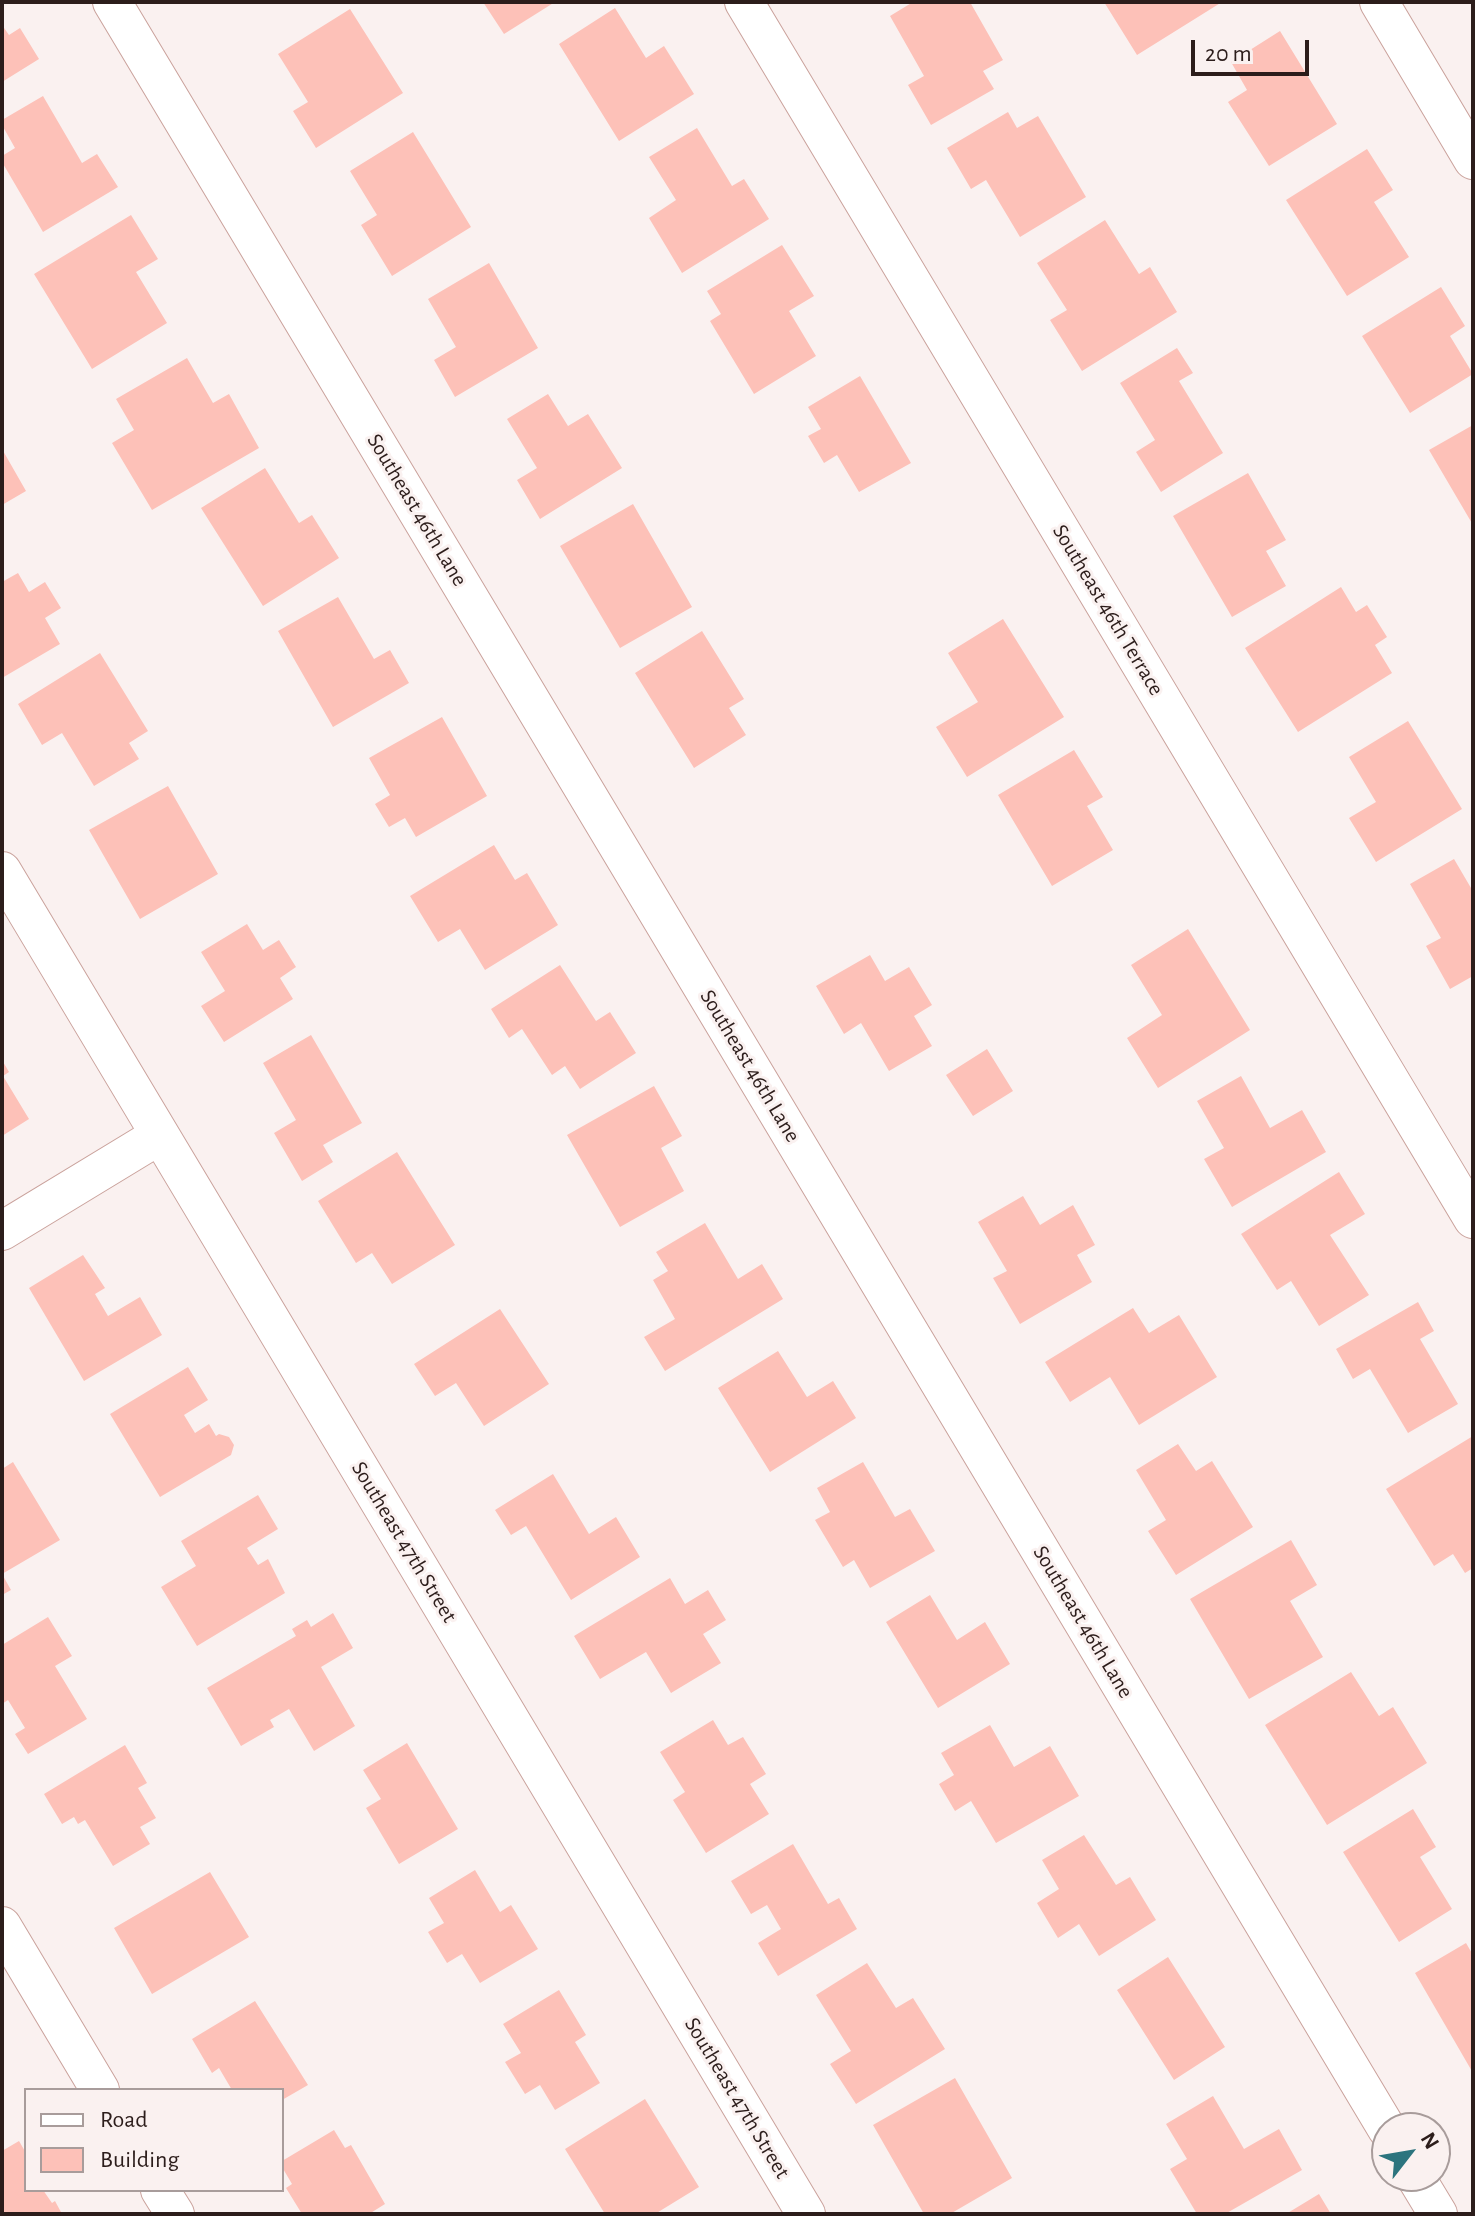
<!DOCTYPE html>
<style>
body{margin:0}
#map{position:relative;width:1475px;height:2216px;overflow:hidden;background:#faf1f0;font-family:"Alegreya Sans",sans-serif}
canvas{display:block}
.frame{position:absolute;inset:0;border:4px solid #2c1d1b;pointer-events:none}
.legend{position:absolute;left:24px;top:2088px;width:260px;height:104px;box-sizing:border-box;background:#faf1f0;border:2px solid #a89c9b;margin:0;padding:10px 14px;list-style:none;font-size:24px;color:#2c1d1b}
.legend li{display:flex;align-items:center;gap:16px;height:40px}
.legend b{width:40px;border:2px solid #a89c9b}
.north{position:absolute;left:1371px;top:2112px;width:80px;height:80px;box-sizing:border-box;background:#faf1f0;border:2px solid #a89c9b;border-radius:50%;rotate:59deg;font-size:22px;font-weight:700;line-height:32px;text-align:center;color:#2c1d1b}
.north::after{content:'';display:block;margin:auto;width:28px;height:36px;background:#2c747e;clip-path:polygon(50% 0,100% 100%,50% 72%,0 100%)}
.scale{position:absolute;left:1191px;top:40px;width:118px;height:36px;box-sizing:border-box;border:4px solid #2c1d1b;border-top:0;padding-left:10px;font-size:24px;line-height:28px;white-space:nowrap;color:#2c1d1b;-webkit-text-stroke:6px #faf1f0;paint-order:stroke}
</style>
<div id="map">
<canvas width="1475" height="2216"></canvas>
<div class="frame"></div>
<ul class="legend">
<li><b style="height:10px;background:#fff"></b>Road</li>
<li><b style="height:22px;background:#fdc1b8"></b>Building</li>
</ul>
<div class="north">N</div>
<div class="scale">20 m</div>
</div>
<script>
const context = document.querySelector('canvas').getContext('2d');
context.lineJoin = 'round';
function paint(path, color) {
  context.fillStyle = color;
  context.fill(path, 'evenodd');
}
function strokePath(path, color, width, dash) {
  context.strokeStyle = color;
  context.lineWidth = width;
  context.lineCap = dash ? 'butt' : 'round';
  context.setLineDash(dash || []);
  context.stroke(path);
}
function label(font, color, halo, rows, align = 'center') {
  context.font = font + ' "Alegreya Sans",sans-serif';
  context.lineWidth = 6;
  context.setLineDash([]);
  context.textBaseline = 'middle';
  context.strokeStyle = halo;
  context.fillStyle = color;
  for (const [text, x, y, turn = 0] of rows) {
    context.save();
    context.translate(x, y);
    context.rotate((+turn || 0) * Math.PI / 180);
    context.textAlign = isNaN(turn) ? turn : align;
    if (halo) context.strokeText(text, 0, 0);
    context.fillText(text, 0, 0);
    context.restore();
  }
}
const building = new Path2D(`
 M483,2H555L504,34Z
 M913,2H970L1003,60L983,71L994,89L931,125L908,85L924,76L890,16Z
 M1104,2H1222L1137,55Z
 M615,8L646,58L664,46L694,94L619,141L559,44Z
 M350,9L403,93L316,148L293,111L308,102L278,54Z
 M2,25L9,35L20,28L39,59L2,82Z
 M1280,31L1337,124L1269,166L1228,102L1247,90L1231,62Z
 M43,96L82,163L97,154L118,187L43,232L2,162V156L15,148L2,125V120Z
 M1008,112L1017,128L1038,116L1086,197L1020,237L986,180L971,189L947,148Z
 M697,128L732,186L744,179L769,219L682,273L649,218L676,200L649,157Z
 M413,132L471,227L392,276L361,225L377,215L350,171Z
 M1367,149L1393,190L1374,202L1409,257L1347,296L1286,200Z
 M131,215L158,259L136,272L167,323L92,369L34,274Z
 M1105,220L1139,274L1150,267L1177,312L1082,371L1050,320L1067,310L1037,263Z
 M782,245L814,296L789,311L816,356L754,394L710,321L721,314L707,291Z
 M489,263L538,348L455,397L434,360L456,347L428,299Z
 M1441,287L1465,326L1450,336L1473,374L1410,413L1362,336Z
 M1177,348L1193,373L1179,381L1223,453L1161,492L1136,452L1155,440L1120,383Z
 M187,358L213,403L229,394L259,448L152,510L112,443L134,430L116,399Z
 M860,376L911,463L859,492L837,455L824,463L808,436L821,429L808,407Z
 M548,394L568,426L588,414L622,468L540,519L517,480L537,468L507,419Z
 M1473,425V525L1429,450Z
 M2,449L26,491L2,505Z
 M265,468L299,523L312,515L339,558L263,606L201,508Z
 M1248,473L1286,540L1266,551L1286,586L1232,617L1173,516Z
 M633,504L692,607L620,648L560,546Z
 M18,573L29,592L45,582L61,608L45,618L60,644L2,678V582Z
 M1341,587L1356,612L1367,605L1387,637L1375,645L1392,673L1298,732L1245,648Z
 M338,597L374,659L390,650L409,683L333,727L278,631Z
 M1003,619L1064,717L967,777L936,727L978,702L948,653Z
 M702,631L744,699L729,708L746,735L694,768L635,673Z
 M100,653L148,731L129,743L139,759L94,786L62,733L42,745L18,704Z
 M442,717L487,796L416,837L405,818L389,827L375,804L390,795L369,758Z
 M1408,721L1462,809L1376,862L1349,818L1376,802L1349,757Z
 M1074,750L1103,797L1087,806L1113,850L1052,886L998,795Z
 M168,786L218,874L140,919L89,830Z
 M494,845L515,880L527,873L558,925L485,970L460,929L438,942L410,896Z
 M1454,859L1471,888L1473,887V976L1450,989L1426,946L1441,938L1410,884Z
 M247,924L263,950L279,940L296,967L280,978L293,999L224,1042L201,1006L225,991L201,952Z
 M1188,929L1250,1030L1158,1088L1127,1038L1162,1015L1131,965Z
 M870,955L885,981L909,967L932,1005L914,1016L932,1046L889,1071L861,1023L844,1034L816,986Z
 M560,965L596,1021L610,1012L636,1053L580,1089L565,1066L552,1075L522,1029L509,1038L491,1009Z
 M311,1035L362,1123L323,1145L333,1162L302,1181L274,1133L296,1120L263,1063Z
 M987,1049L1013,1091L973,1116L946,1075Z
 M2,1060L9,1072L3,1076L29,1119L2,1136Z
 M1241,1076L1270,1128L1302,1110L1326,1152L1232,1207L1204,1159L1224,1148L1197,1101Z
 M654,1086L682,1136L661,1148L684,1191L620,1227L567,1135Z
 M397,1152L455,1245L392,1284L372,1253L356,1263L318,1201Z
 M1339,1172L1365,1214L1330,1235L1369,1295L1319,1326L1291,1281L1277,1290L1241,1234Z
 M1023,1196L1040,1225L1073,1205L1095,1245L1077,1255L1092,1282L1020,1324L993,1278L1007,1271L978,1222Z
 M705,1223L738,1279L762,1264L783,1299L665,1371L644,1337L675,1319L653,1280L668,1271L656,1252Z
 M83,1255L105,1288L95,1294L108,1316L140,1297L162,1335L84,1381L29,1288Z
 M1418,1302L1434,1331L1420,1339L1458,1404L1408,1433L1370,1369L1353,1379L1336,1349Z
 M1133,1308L1149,1333L1179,1315L1217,1377L1139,1425L1110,1377L1070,1402L1045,1362Z
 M500,1309L549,1384L484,1426L456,1383L435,1396L414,1364Z
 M778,1351L807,1397L833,1381L856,1418L770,1472L718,1388Z
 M188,1367L208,1400L184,1415L195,1433L209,1424L216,1436L219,1434L229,1437L234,1445L231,1455L160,1497L110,1414Z
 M1473,1436V1568L1465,1573L1453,1554L1434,1566L1386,1489Z
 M1178,1444L1196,1471L1212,1461L1253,1527L1176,1575L1148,1531L1166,1520L1136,1470Z
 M13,1462L60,1540L2,1574L11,1590L2,1595V1469Z
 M863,1462L895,1517L910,1509L935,1551L870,1588L854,1560L843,1567L815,1520L830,1512L817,1488Z
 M553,1474L589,1534L616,1517L640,1557L571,1600L526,1526L511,1535L495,1510Z
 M258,1495L278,1529L247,1548L258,1565L268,1559L285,1593L197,1646L161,1587L196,1566L181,1541Z
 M1291,1540L1317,1585L1290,1601L1323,1657L1249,1699L1190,1599Z
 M670,1578L685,1604L708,1590L726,1620L703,1634L721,1663L671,1693L646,1652L600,1679L574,1636Z
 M930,1595L957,1640L985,1622L1010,1664L938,1708L886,1622Z
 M333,1613L353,1648L321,1667L355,1726L314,1751L289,1709L270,1720L274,1727L241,1746L207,1688L296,1636L292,1629L307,1620L311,1627Z
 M48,1617L72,1656L55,1666L87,1719L28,1754L15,1734L25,1728L8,1700L2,1704V1645Z
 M1351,1672L1379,1716L1393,1707L1427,1763L1327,1825L1265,1725Z
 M713,1720L728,1745L743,1737L766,1774L750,1784L769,1814L706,1853L673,1800L685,1792L660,1752Z
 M990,1725L1014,1767L1050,1746L1079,1796L996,1843L971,1801L955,1811L939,1784L954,1775L941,1753Z
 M407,1743L458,1829L399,1864L366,1808L381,1799L363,1770Z
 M125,1745L147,1783L138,1788L156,1818L140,1827L150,1844L113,1866L85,1820L78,1824L74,1817L62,1824L44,1794Z
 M1413,1809L1436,1847L1420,1857L1452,1909L1399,1942L1343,1852Z
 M1084,1835L1116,1885L1130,1877L1156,1920L1099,1956L1079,1924L1058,1938L1037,1903L1059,1889L1042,1860Z
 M793,1844L828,1904L839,1898L857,1929L778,1976L758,1943L781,1929L767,1905L751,1914L731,1881Z
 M475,1870L500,1912L511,1905L538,1949L480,1983L462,1954L447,1963L428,1932L444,1923L429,1898Z
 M210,1872L249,1937L152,1994L114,1928Z
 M1466,1943L1473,1955V2073L1415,1973Z
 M1168,1957L1225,2047L1174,2080L1117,1990Z
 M867,1963L896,2008L913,1998L945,2049L856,2104L830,2064L851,2051L816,1995Z
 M559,1990L586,2035L575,2042L600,2083L555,2110L540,2085L525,2094L505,2062L521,2053L503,2024Z
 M255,2001L308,2085L282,2100V2090H232L219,2068L212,2073L192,2039Z
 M955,2078L1012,2178L950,2214H924L873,2125Z
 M1213,2096L1244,2149L1279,2129L1302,2170L1225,2214H1197L1170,2169L1187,2159L1166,2124Z
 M645,2099L699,2187L655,2214H605L565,2149Z
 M334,2130L345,2148L351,2145L385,2204L369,2214H302L286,2188L292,2184L282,2167V2161Z
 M19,2141L26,2153V2190H43L52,2203L55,2201L62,2214H2V2151Z
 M1319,2194L1331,2214H1286Z`);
const street = new Path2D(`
 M112,2L1387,2129
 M744,2L1473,1219
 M1379,2L1473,160
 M2,871L806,2214
 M2,1231L160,1135
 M2,1926L100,2090
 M1415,2176L1438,2214
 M160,2190L175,2214`);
const streetNames = [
 ["Southeast 46th Lane",417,510,59],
 ["Southeast 46th Terrace",1108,610,59],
 ["Southeast 46th Lane",750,1066,59],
 ["Southeast 47th Street",404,1542,59],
 ["Southeast 46th Lane",1083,1622,59],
 ["Southeast 47th Street",737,2098,59]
];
paint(building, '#fdc1b8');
strokePath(street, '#caa29c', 40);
strokePath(street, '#fff', 38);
label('22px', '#2c1d1b', '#faf1f0', streetNames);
</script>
